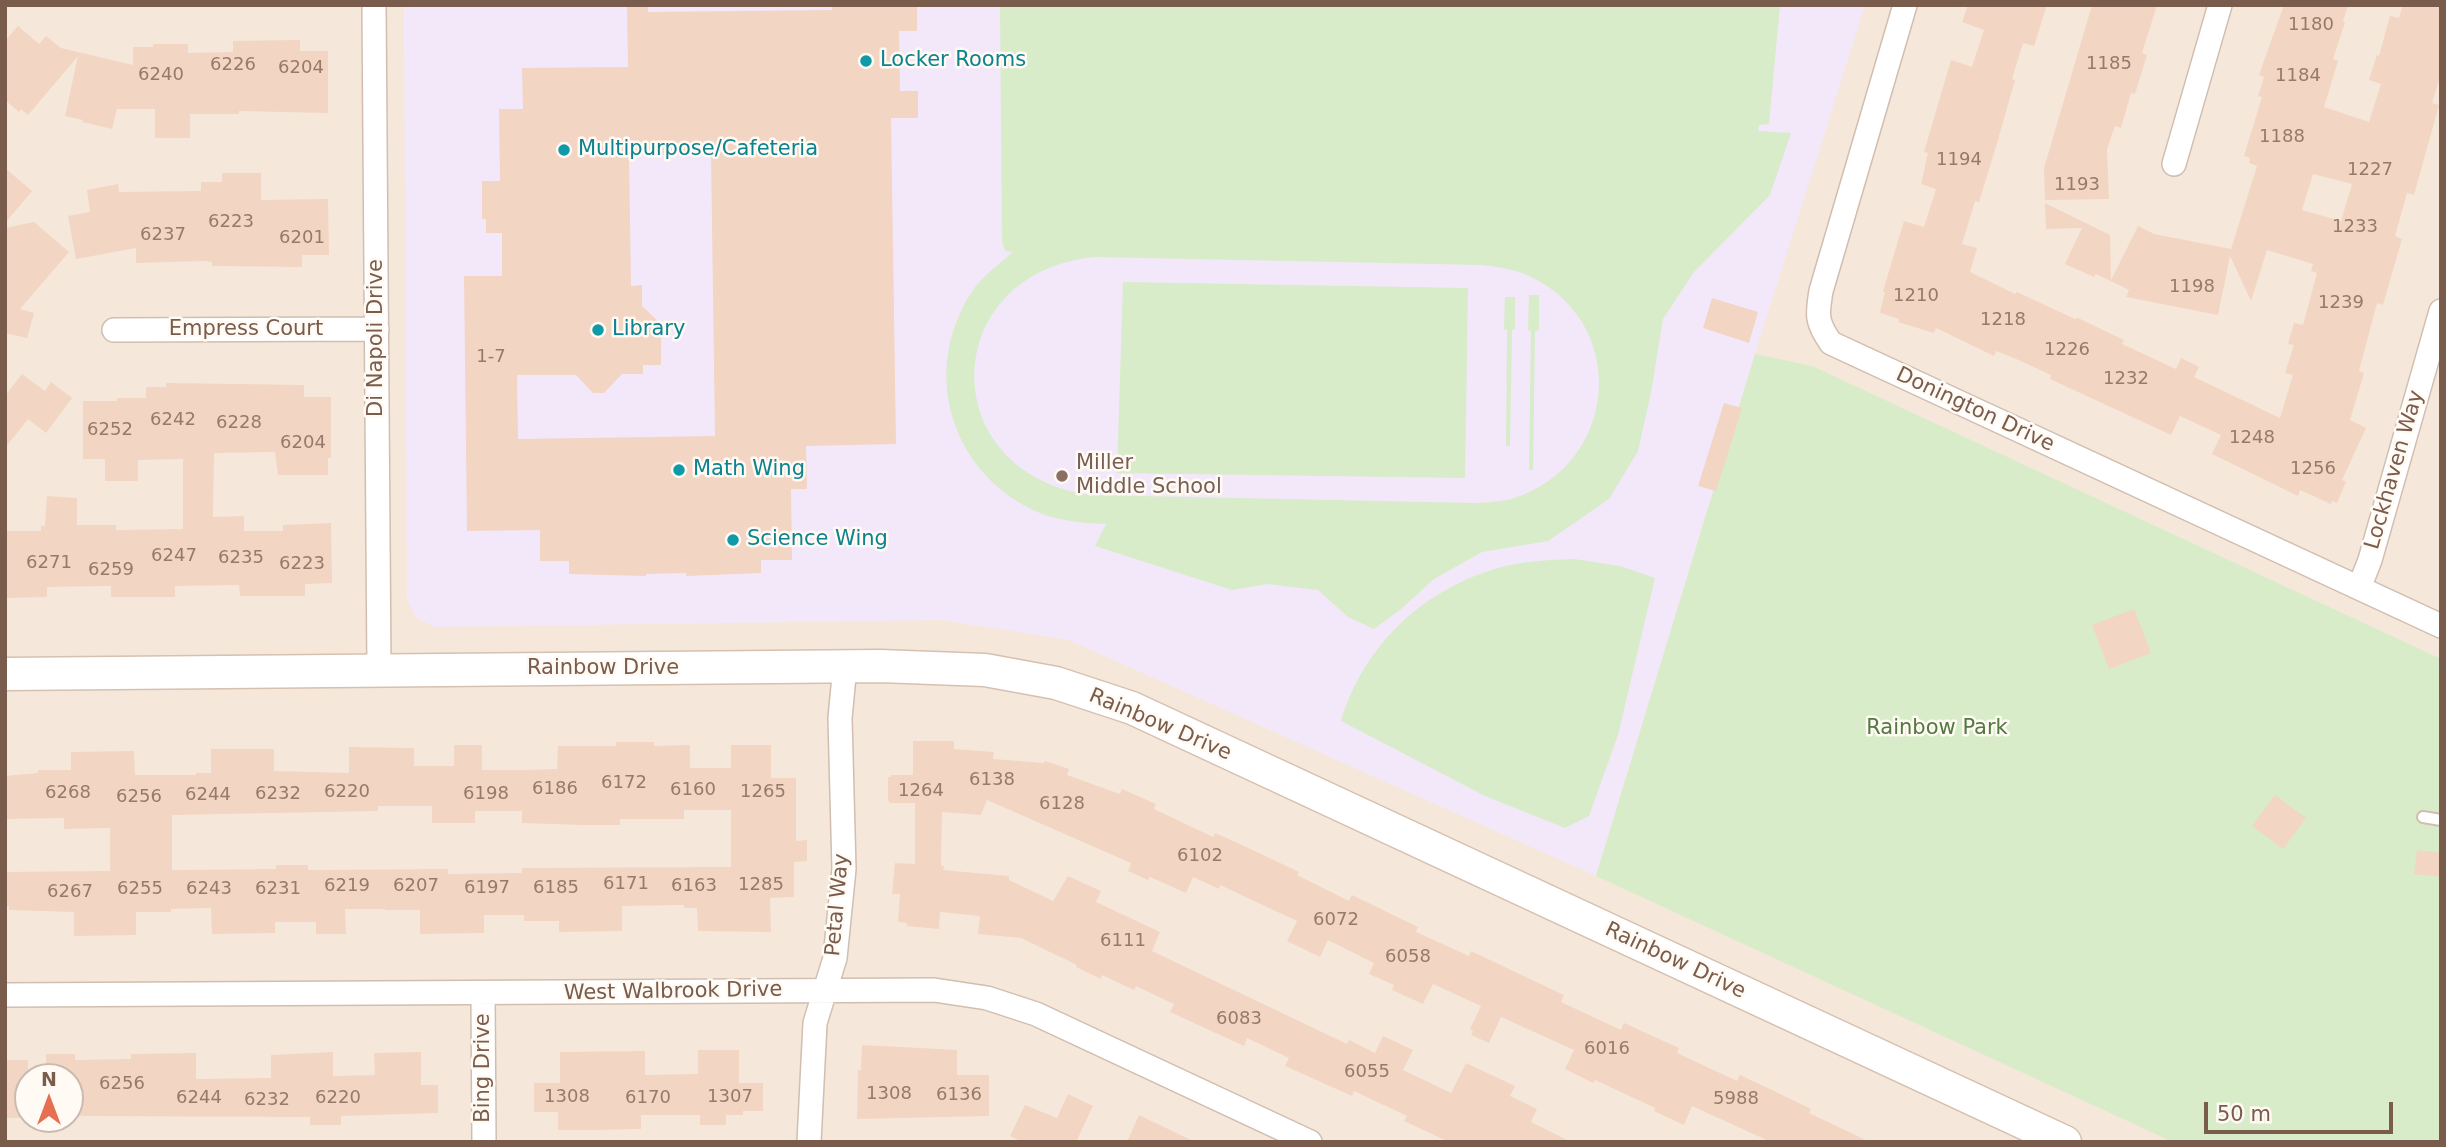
<!DOCTYPE html>
<style>
body{margin:0}
#map{position:relative;width:2446px;height:1147px;overflow:hidden;background:#fdf6ec;font-family:"DejaVu Sans",sans-serif}
canvas{display:block}
.frame{position:absolute;inset:0;border:7px solid #7a5c4d;pointer-events:none}
.north{position:absolute;left:14px;top:1063px;width:70px;height:70px;box-sizing:border-box;background:#fffaf3;border:2px solid #cabbb1;border-radius:50%;rotate:0deg;font-size:19px;font-weight:700;line-height:28px;text-align:center;color:#7a5c4d}
.north::after{content:'';display:block;margin:auto;width:24px;height:32px;background:#e76f51;clip-path:polygon(50% 0,100% 100%,50% 72%,0 100%)}
.scale{position:absolute;left:2204px;top:1102px;width:189px;height:32px;box-sizing:border-box;border:4px solid #7a5c4d;border-top:0;padding-left:9px;font-size:21px;line-height:24px;white-space:nowrap;color:#7a5c4d;-webkit-text-stroke:5px #fffaf3;paint-order:stroke}
</style>
<div id="map">
<canvas width="2446" height="1147"></canvas>
<div class="frame"></div>
<div class="north">N</div>
<div class="scale">50 m</div>
</div>
<script>
const context = document.querySelector('canvas').getContext('2d');
context.lineJoin = 'round';
function paint(path, color) {
  context.fillStyle = color;
  context.fill(path, 'evenodd');
}
function strokePath(path, color, width, dash) {
  context.strokeStyle = color;
  context.lineWidth = width;
  context.lineCap = dash ? 'butt' : 'round';
  context.setLineDash(dash || []);
  context.stroke(path);
}
function label(font, color, halo, rows, align = 'center') {
  context.font = font + ' "DejaVu Sans",sans-serif';
  context.lineWidth = 5;
  context.setLineDash([]);
  context.textBaseline = 'middle';
  context.strokeStyle = halo;
  context.fillStyle = color;
  for (const [text, x, y, turn = 0] of rows) {
    context.save();
    context.translate(x, y);
    context.rotate((+turn || 0) * Math.PI / 180);
    context.textAlign = isNaN(turn) ? turn : align;
    if (halo) context.strokeText(text, 0, 0);
    context.fillText(text, 0, 0);
    context.restore();
  }
}
const residential = new Path2D(`
 M5,5H2441V1142H5ZM28,1077H70V1119H28Z`);
const education = new Path2D(`
 M404,5H1865L1755,354L1596,876L1069,640L941,620L434,627L416,617L407,599Z`);
const green = new Path2D(`
 M1000,5H1780L1769,124L1759,125L1758,131L1791,133L1770,195L1694,272L1663,319L1651,393L1638,451L1609,499L1548,541L1482,552L1434,579L1401,609L1374,629L1348,617L1318,590L1267,584L1232,590L1095,546L1106,524C1081,523 1056,521 1033,510C950,470 921,371 971,293C982,276 998,265 1013,252L1005,251L1002,241ZM1095,257L1482,265C1498,267 1514,269 1529,276C1625,320 1621,453 1525,494C1510,501 1494,502 1478,503L1091,495C933,474 937,272 1095,257Z
 M1123,282L1468,288L1465,478L1117,473Z
 M1529,295H1539V330L1535,331L1533,470H1529L1531,331L1528,330Z
 M1505,297H1515V329L1512,330L1510,446H1506L1507,330L1504,329Z
 M1755,354L1812,366L2441,659V1142H2173L1596,876Z
 M1574,559L1620,566L1655,578L1618,735L1589,816L1565,828L1485,796L1341,721C1363,647 1421,591 1495,569C1520,561 1548,560 1574,559Z`);
const building = new Path2D(`
 M627,5H648V12L832,10V5H917V31H899L900,91H918V118H891L896,444L806,446L807,489H791L792,560H761V573L686,576V573L646,574V576L569,574V561H540V530L467,531L464,276H502V233H486V219H482V181H500L499,109H523L522,68L628,67ZM711,154L715,436L518,439L517,375H576L593,393H604L622,374H643V365H661V324L642,306V285L631,286L629,155Z
 M1968,5H2047L2034,46L2023,43L2012,79L2015,80L1995,150L1979,202L1975,201L1962,244L1977,248L1970,272L2015,294L2017,292L2075,319L2078,318L2124,340L2122,344L2176,369L2181,358L2199,367L2194,377L2280,418L2293,375L2285,373L2294,345L2288,344L2294,323L2303,325L2317,273L2311,271L2313,264L2267,250L2251,301L2230,256L2218,315L2126,297L2129,290L2096,274L2094,277L2065,264L2082,228L2046,229L2045,203L2110,235L2111,280L2138,226L2154,234L2231,249L2257,166L2249,163L2250,158L2244,156L2262,97L2258,96L2264,77L2259,75L2284,5H2348L2343,21L2345,22L2333,59L2338,61L2324,107L2369,122L2381,84L2369,80L2377,55L2379,56L2390,16L2399,18L2403,5H2441V74L2432,103L2439,105L2414,195L2407,193L2395,236L2402,239L2383,305L2377,303L2359,371L2364,373L2350,420L2366,428L2342,480L2346,482L2337,503L2332,501L2331,504L2300,490L2298,496L2212,454L2221,435L2180,416L2171,435L2050,379L2051,375L2014,358L1996,351L1994,356L1936,328L1934,333L1898,322L1899,319L1880,313L1885,292L1883,291L1904,221L1924,227L1936,189L1921,184L1928,153L1924,152L1951,60L1972,67L1984,30L1962,22ZM2313,174L2352,184L2341,221L2302,210Z
 M2092,5H2157L2142,53L2147,55L2135,94L2131,93L2121,128L2115,126L2107,149L2109,199L2045,200L2044,168Z
 M18,26L39,44L46,36L61,48L133,65V47H153V44H188V53L233,52V41L300,40V51H328V113L239,111V114H190V138H155V109H117L112,129L82,122L83,120L65,116L78,56L28,115L21,109L19,112L5,100V41Z
 M5,168L32,191L5,223Z
 M222,173H261V200L328,199L329,255H302V267L212,266V262L204,261L136,263V248L76,259L68,216L90,212L87,190L118,184L119,192L201,191V182H222Z
 M34,222L69,252L20,309L34,313L27,338L5,333V228Z
 M1712,298L1758,312L1749,343L1703,328Z
 M22,374L45,391L51,382L72,398L46,433L28,419L5,448V396Z
 M166,383L304,385V397H331V458H328V475H278L275,452L214,453L213,517L244,516V531H283V525L331,523L332,583L305,584V596H240L239,585L175,586V597H111V586L47,587V597L5,598V531H41V526H45L47,496L77,498V525H116V530L183,529V459L138,460V481H105V459H83V401H117V398H146V387H166Z
 M1724,403L1742,408L1716,491L1698,486Z
 M2134,609L2151,653L2109,669L2092,625Z
 M913,741H954V749L994,752L993,759L1044,763L1045,761L1069,769L1067,775L1120,794L1122,789L1156,804L1154,809L1213,837L1215,833L1240,844L1299,872L1297,875L1349,901L1352,895L1418,927L1416,932L1469,956L1471,951L1564,995L1561,1002L1621,1030L1624,1023L1679,1048L1677,1053L1737,1081L1740,1075L1774,1091L1811,1109L1809,1113L1870,1142H1771L1692,1106L1684,1125L1654,1111L1655,1108L1595,1080L1593,1083L1565,1069L1574,1050L1501,1017L1489,1043L1471,1035L1473,1031L1470,1029L1481,1006L1433,984L1423,1004L1392,990L1394,985L1369,974L1374,963L1328,940L1320,957L1287,941L1297,921L1220,885L1219,889L1193,877L1186,893L1150,877L1148,880L1128,871L1131,863L987,800L981,815L942,812L941,866H944L943,870L1009,876V880L1053,901L1068,876L1101,891L1096,902L1160,932L1152,951L1347,1044L1349,1040L1375,1053L1383,1036L1413,1050L1403,1070L1451,1093L1466,1063L1515,1086L1510,1096L1537,1109L1531,1122L1571,1142H1449L1404,1121L1407,1116L1354,1091L1352,1096L1285,1066L1289,1058L1247,1038L1244,1046L1170,1012L1174,1004L1136,986L1134,990L1102,975L1101,979L1076,967L1077,965L1021,938L978,934L980,916L940,912L939,929L907,926V923L898,922L900,894H892L895,863L915,864V803H890L888,800V777H891V775H913Z
 M616,742H654V746L690,745V768H731V745H771V778H796V841L807,840V861L794,862V897L770,898L771,932L698,931L697,908H684V905L622,906V931L559,932V921H524V915H484V933L420,934V910H385V909H345L346,934H316V922H275V933L212,934L211,908L171,909V912H136V935L74,936V912L9,910V906H5V872L110,871V828L64,829V818L5,819V776L38,773V770H71V752L134,751L135,775H196V773H211V749H274V771L349,773V747L414,748V766H454V745H482V770H525L557,769L558,746H616ZM378,806H432V823H475V811H522V823L583,825H620V819H684V810H731V867L522,868V873L448,874V869L308,870V865H276V869L172,870V815L378,811Z
 M2275,795L2306,818L2283,849L2252,826Z
 M2417,850L2441,853V877L2414,874Z
 M862,1045L957,1050V1075H989V1116L857,1119L858,1070H861Z
 M698,1050H739V1083H763V1111H743V1115H726V1125H700V1115H641V1129L596,1130H558V1112H534V1083H560V1052L645,1051V1075L698,1074Z
 M333,1052V1076L375,1075L374,1053L421,1052V1085H438V1113L341,1116V1125H310V1117L70,1116V1077H46V1054H75V1060L131,1059V1054L196,1053V1079L271,1078V1055Z
 M5,1060H28V1118H5Z
 M1068,1094L1093,1106L1076,1142H1022L1010,1136L1025,1105L1057,1118Z
 M1139,1115L1195,1142H1127Z`);
const lane = new Path2D(`
 M2423,817L2441,820`);
const street = new Path2D(`
 M374,5L379,671
 M1905,5L1821,291C1817,315 1816,322 1831,343L2441,626
 M2174,164L2220,5
 M114,330L377,329
 M2359,588L2370,560L2441,311
 M483,993L484,1142
 M5,995L934,990L987,998L1036,1014L1310,1142
 M809,1142L815,1023L835,958L844,869L840,718L845,666`);
const secondary = new Path2D(`
 M5,674L880,666L985,670L1056,683L1132,708L2065,1142`);
const markers = [
 [866,61,7,"#0f9aa8"],
 [564,150,7,"#0f9aa8"],
 [598,330,7,"#0f9aa8"],
 [679,470,7,"#0f9aa8"],
 [1062,476,7,"#8d6e63"],
 [733,540,7,"#0f9aa8"]
];
const numberNames = [
 ["1180",2311,25],
 ["1185",2109,64],
 ["6226",233,65],
 ["6204",301,68],
 ["6240",161,75],
 ["1184",2298,76],
 ["1188",2282,137],
 ["1194",1959,160],
 ["1227",2370,170],
 ["1193",2077,185],
 ["6223",231,222],
 ["1233",2355,227],
 ["6237",163,235],
 ["6201",302,238],
 ["1198",2192,287],
 ["1210",1916,296],
 ["1239",2341,303],
 ["1218",2003,320],
 ["1226",2067,350],
 ["1-7",491,357],
 ["1232",2126,379],
 ["6242",173,420],
 ["6228",239,423],
 ["6252",110,430],
 ["1248",2252,438],
 ["6204",303,443],
 ["1256",2313,469],
 ["6247",174,556],
 ["6235",241,558],
 ["6271",49,563],
 ["6223",302,564],
 ["6259",111,570],
 ["6138",992,780],
 ["6172",624,783],
 ["6186",555,789],
 ["6160",693,790],
 ["1264",921,791],
 ["6220",347,792],
 ["1265",763,792],
 ["6268",68,793],
 ["6232",278,794],
 ["6198",486,794],
 ["6244",208,795],
 ["6256",139,797],
 ["6128",1062,804],
 ["6102",1200,856],
 ["6171",626,884],
 ["1285",761,885],
 ["6219",347,886],
 ["6207",416,886],
 ["6163",694,886],
 ["6197",487,888],
 ["6185",556,888],
 ["6255",140,889],
 ["6243",209,889],
 ["6231",278,889],
 ["6267",70,892],
 ["6072",1336,920],
 ["6111",1123,941],
 ["6058",1408,957],
 ["6083",1239,1019],
 ["6016",1607,1049],
 ["6055",1367,1072],
 ["6256",122,1084],
 ["1308",889,1094],
 ["6136",959,1095],
 ["1308",567,1097],
 ["1307",730,1097],
 ["6244",199,1098],
 ["6220",338,1098],
 ["6170",648,1098],
 ["5988",1736,1099],
 ["6232",267,1100]
];
const cultureNames = [
 ["Locker Rooms",880,61],
 ["Multipurpose/Cafeteria",578,150],
 ["Library",612,330],
 ["Math Wing",693,470],
 ["Science Wing",747,540]
];
const streetNames = [
 ["Empress Court",246,330],
 ["Di Napoli Drive",377,338,-90],
 ["Donington Drive",1975,410,25],
 ["Lockhaven Way",2395,470,-74],
 ["Rainbow Drive",603,669],
 ["Rainbow Drive",1160,725,23],
 ["Petal Way",838,905,-85],
 ["Rainbow Drive",1675,961,25],
 ["West Walbrook Drive",673,992,-1],
 ["Bing Drive",484,1068,-90]
];
const educationNames = [
 ["Miller",1076,464],
 ["Middle School",1076,488]
];
const parkNames = [
 ["Rainbow Park",1937,729]
];
paint(residential, '#f5e8da');
paint(education, '#f3e8fa');
paint(green, '#d8ecc9');
paint(building, '#f3d5c3');
strokePath(lane, '#d1beb0', 14);
strokePath(street, '#d1beb0', 26);
strokePath(secondary, '#d6c0b0', 35);
strokePath(lane, '#fff', 10);
strokePath(street, '#fff', 23);
strokePath(secondary, '#fff', 32);
for (const [x, y, r, color] of markers) {
  const dot = new Path2D();
  dot.arc(x, y, r, 0, 2 * Math.PI);
  context.fillStyle = color;
  context.fill(dot);
  strokePath(dot, '#fffaf3', 2.5);
}
label('18px', '#987a6a', null, numberNames);
label('21px', '#0d838f', '#fffaf3', cultureNames, 'left');
label('21px', '#7a5c4d', '#fffaf3', streetNames);
label('21px', '#785e54', '#fffaf3', educationNames, 'left');
label('21px', '#537a41', '#fffaf3', parkNames);
</script>
